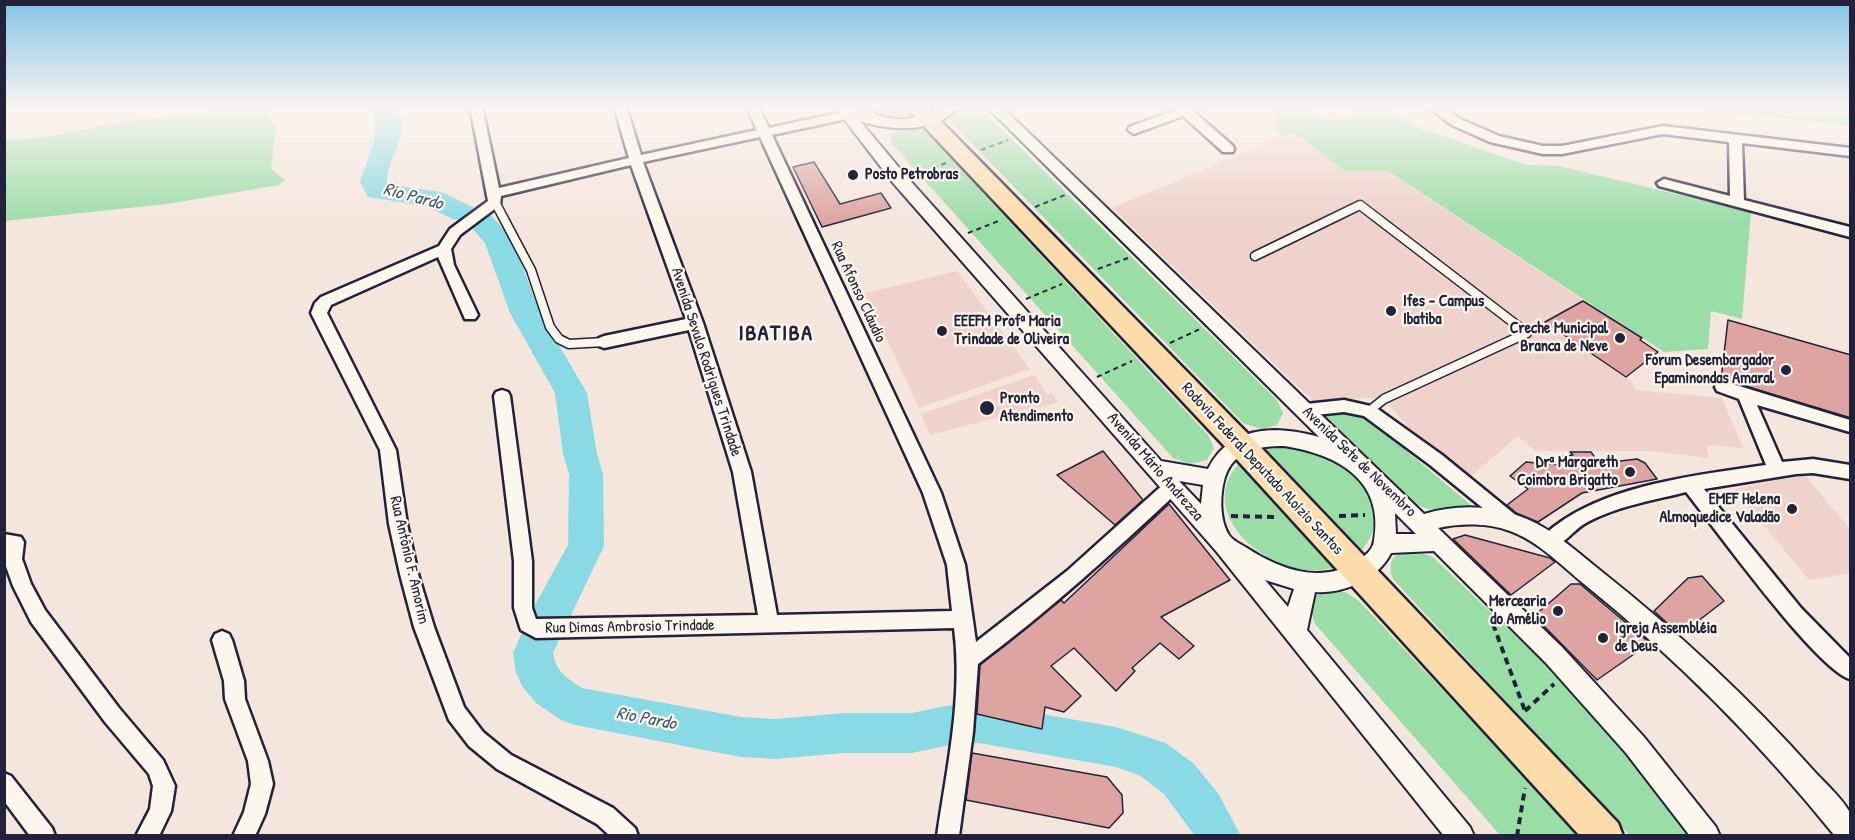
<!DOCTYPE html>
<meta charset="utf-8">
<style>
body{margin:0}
#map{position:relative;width:1855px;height:840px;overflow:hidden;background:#f5e6dd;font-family:"Patrick Hand",sans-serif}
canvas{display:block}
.frame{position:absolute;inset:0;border:6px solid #22223b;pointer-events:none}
</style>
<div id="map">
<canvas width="1855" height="840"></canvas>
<div class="frame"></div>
</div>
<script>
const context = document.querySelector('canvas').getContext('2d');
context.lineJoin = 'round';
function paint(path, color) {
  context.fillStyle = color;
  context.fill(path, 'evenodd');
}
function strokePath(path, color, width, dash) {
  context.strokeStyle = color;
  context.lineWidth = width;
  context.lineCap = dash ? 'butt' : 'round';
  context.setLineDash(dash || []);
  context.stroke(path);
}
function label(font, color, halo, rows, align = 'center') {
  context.font = font + ' "Patrick Hand",sans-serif';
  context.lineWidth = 4.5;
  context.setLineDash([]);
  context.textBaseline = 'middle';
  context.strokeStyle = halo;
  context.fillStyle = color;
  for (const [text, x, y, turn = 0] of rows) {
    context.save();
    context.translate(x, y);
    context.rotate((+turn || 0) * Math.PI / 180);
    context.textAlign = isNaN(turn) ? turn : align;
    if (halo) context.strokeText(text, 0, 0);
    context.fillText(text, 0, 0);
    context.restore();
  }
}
const built = new Path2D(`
 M1294,132L1345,171H1387L1583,300L1545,322L1633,383L1635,390L1722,398L1743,448L1707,445L1708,458L1649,451H1535L1518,436L1469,478L1414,434L1384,399L1362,398L1315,403L1112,208Z
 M957,271L1030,369L919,408L865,293Z
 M1034,375L1047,394L1052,393L1058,402L930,435L921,414Z
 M1805,475L1850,529V573L1809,580L1734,489Z`);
const green = new Path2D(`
 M251,106H264L276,127L271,169L285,180L279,185L167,204L5,221V141L45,137L128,121Z
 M859,106H905L915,117C896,119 875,119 859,106Z
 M1279,106H1310L1319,117L1339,120L1358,116L1353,106H1386L1418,127L1526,165L1559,166L1751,212L1742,319L1711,311L1708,349L1664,352L1388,171H1345L1294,132L1281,137L1275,120Z
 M1657,106H1850V125Z
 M963,107L982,110L1277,400L1283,413L1277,425L1261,429L1243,423L953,124L950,116L956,109Z
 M904,127L924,130L1208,435L1214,448L1207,460L1190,464L1173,458L893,145L890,137L897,129Z
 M1335,412H1352L1366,417L1472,506C1446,514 1429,512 1406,500L1318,415Z
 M1290,446C1300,448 1312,449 1322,453C1364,470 1397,516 1358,554L1260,450Z
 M1242,460L1340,567C1324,570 1309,572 1294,568C1247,556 1198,504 1242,460Z
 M1412,550L1433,557L1569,687L1695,835H1629L1393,579C1386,562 1394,551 1412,550Z
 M1337,590L1347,593L1359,601L1579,835H1500L1316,625C1306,603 1313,591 1337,590Z`);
const river = new Path2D(`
 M373,106H397C411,143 387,153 387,184L441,192L473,207L475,211L489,213L512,239L540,313L587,393L597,454L603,474L604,546L553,653C556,672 567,678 582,688L741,717L775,719L844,713H912L945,706L979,703L1116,727L1166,743L1194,764L1218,793L1241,836H1195L1164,794L1139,775L1116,767L979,743L945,746L912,753H844L775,759L741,757L575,725L561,720L536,703L522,686L516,673L513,653L531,612L568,545L569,474L563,454L555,393L510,313L485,243L466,221L453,219L425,206L368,197L360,182C369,155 381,135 373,106Z`);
const building = new Path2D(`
 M814,162L840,204L881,193L891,208L822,227L793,167Z
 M1583,301L1642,338L1640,340L1658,352L1626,377L1545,322Z
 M1728,320L1851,355V418L1721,379Z
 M1103,451L1143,500L1115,525L1057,475Z
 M1570,452H1591L1596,459L1613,457L1620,461L1637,459L1645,463L1657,479L1582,493L1538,522L1516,513L1507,505L1528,489L1510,476L1526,462L1560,465L1558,457L1573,455Z
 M1169,504L1230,580L1161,617L1194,646L1179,659L1160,643L1132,668L1135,671L1116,691L1074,648L1051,666L1081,696L1064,712L1045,707L1042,729L977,714L980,665L1061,600L1064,603Z
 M1465,535L1550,558L1555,562L1511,595L1453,539Z
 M1702,576L1724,601L1680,635L1654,611L1688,578Z
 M1571,584H1580L1650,643L1597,680L1534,616Z
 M972,753L1107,777L1122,795L1123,813L1109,828L966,800Z`);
const pathFar1 = new Path2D(`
 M981,150L1008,140
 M916,174L946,163
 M1035,207L1065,195
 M968,233L1001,220
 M1098,269L1128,258
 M1026,299L1062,284
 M1170,343L1200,329
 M1097,377L1132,361`);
const path = new Path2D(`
 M1231,516L1278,517
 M1339,516L1365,515
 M1493,624L1525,711
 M1525,711L1554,684
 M1517,836L1525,788`);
const service = new Path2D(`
 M495,202L531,270L550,327L559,339L569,344L604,342
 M1255,256L1360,205L1527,333L1384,399L1369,411`);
const minor = new Path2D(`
 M470,106H482L499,188L629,158L614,106H626L641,155L757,130L746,106H758L769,128L847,111L851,112L853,115L851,118L772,135L941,493L965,565L976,642L1067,571L1167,481L1173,479L1179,481L1182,486L1179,491C1114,552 1049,611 978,664L973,732L959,836H937C947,767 963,697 954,628L536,638L521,630L514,608V561L494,396L496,392L502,390L508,392L510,396L532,561V608L536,619L758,615L733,472L689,330L604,348L599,346L596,342L599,338L604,336L686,319L631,165L501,196L500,205L460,235L451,249L454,265L478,315L475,319H465L438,257L331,305L327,313L396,450L407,524L418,574L434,627L464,707L483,732L511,755L613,808L635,828L638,836H610L597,824L497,769L469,746L449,720L414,627L400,574L389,524L380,450L311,313L315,303L321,297L439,246L450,229L488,201ZM760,137L923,493L947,565L952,611L777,615L751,472L703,323L643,162Z
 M1173,106H1206L1194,112L1233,146L1234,149L1233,152H1223L1183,116L1134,134L1128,130L1129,127L1176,110Z
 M1427,106H1441L1460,119L1499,136L1543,146H1562L1663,126L1850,148V156L1742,143L1744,200L1850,227V237L1659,186L1657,183L1664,179L1730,196L1729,142L1663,134L1562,154H1543L1490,142L1452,125Z
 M1723,381L1850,420V432L1757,405L1782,462L1813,459L1850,465V479L1813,473L1796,474L1704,489L1801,608L1850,658V679C1816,669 1714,527 1686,492C1651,501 1616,506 1584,524C1571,532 1558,553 1542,547L1539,542C1542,535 1549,531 1555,526C1610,484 1699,475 1766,465L1739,399L1717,391L1715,387L1717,383Z
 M1344,400L1375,407L1442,455L1518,517L1521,522L1518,527L1512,529L1506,527L1430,465L1364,416L1344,412L1306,416L1300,414L1298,410L1300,406L1306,404Z
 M4,534L21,537L24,542L22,559L31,584L45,610L119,708L163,760L175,786L171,811L159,836H136L150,809L153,786L149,774L105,722L31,622L13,586L4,561Z
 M222,631L229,634L232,640L244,681L245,699L268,761L273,784L265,814L255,836H233L244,812L251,784L248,761L225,699L224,681L212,640L215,634Z
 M4,773L11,776L52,828L55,836H30L4,801Z`);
const tertiary = new Path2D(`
 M834,106C840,106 847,104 853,106C869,110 881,119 899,119C924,120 934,106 958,106C938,134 889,131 860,121L906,176L1161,461L1208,469C1230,425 1276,425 1319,437L986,106H1001L1424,514C1458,504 1493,505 1527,519C1554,530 1578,553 1601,571C1678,632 1749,698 1814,771C1824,782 1844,800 1850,813C1852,818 1850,829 1850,836H1835C1760,743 1677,659 1584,584C1562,566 1538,541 1510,531C1488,523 1461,523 1438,528L1562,647L1644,737L1716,827L1720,836H1690L1626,753L1546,663L1434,551L1391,553C1378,579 1344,594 1315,592L1307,630L1470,827L1474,836H1444L1216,551L894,184ZM1284,446C1336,454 1385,479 1374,541C1373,550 1364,557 1357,561C1322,585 1279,569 1247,548C1241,544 1233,541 1229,535C1219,519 1220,494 1225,477C1234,450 1259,446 1284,446ZM1179,481L1203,485L1201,504ZM1395,513L1416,534H1396ZM1265,580L1294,589L1288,607Z`);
const trunk = new Path2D(`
 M905,106H926L1250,436L1618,823L1623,836H1580L1230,452Z`);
const markers = [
 [853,175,6,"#22223b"],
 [1391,311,6,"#22223b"],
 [942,331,6,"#22223b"],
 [1620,338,6,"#22223b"],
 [1786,370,6,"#22223b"],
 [987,408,8,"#22223b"],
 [1630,472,6,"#22223b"],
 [1792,509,6,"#22223b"],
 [1558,611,6,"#22223b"],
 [1603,638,6,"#22223b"]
];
const poiNames = [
 ["Posto Petrobras",865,175],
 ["Ifes - Campus",1403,302],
 ["Ibatiba",1403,320],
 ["EEEFM Profª Maria",954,322],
 ["Trindade de Oliveira",954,340],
 ["Creche Municipal",1608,329,"right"],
 ["Branca de Neve",1608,347,"right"],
 ["Forum Desembargador",1774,361,"right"],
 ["Epaminondas Amaral",1774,379,"right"],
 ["Pronto",1000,399],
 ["Atendimento",1000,417],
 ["Drª Margareth",1618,463,"right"],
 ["Coimbra Brigatto",1618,481,"right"],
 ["EMEF Helena",1780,500,"right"],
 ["Almoquedice Valadão",1780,518,"right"],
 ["Mercearia",1546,602,"right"],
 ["do Amélio",1546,620,"right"],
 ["Igreja Assembléia",1615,629],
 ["de Deus",1615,647]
];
const streetNames = [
 ["Rua Afonso Cláudio",858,292,65],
 ["Avenida Sevulo Rodrigues Trindade",706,362,72],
 ["Avenida Sete de Novembro",1359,462,44],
 ["Avenida Mário Andrezza",1155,467,49],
 ["Rodovia Federal Deputado Aloízio Santos",1262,469,47],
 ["Rua Antônio F. Amorim",409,560,77],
 ["Rua Dimas Ambrosio Trindade",630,627,-1]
];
const waterNames = [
 ["Rio Pardo",413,197,15],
 ["Rio Pardo",646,719,11]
];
const districtNames = [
 ["IBATIBA",776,334]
];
paint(built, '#eed2cb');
paint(green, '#9bdda7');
paint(river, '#8adae5');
paint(building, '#dea4a1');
strokePath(building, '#22223b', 1.5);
strokePath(service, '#22223b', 11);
strokePath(minor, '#22223b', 5);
strokePath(tertiary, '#22223b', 4);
strokePath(trunk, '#22223b', 5);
strokePath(pathFar1, '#22223b', 2, [5, 4]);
strokePath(path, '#22223b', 4, [7, 5]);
strokePath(service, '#fbf7ec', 8);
paint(minor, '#fbf7ec');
paint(tertiary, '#fbf7ec');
paint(trunk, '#fddcac');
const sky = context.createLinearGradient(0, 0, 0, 223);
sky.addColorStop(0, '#82c3e7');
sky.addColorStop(0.48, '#faf4f0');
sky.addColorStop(1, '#faf4f000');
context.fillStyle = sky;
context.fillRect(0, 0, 1855, 223);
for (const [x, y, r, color] of markers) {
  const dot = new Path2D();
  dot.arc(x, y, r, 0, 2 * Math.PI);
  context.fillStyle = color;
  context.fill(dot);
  strokePath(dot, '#fbf7ec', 2);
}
label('bold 16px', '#22223b', '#fbf7ec', poiNames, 'left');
label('16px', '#22223b', '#fbf7ec', streetNames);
label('italic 18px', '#41596e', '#fbf7ec', waterNames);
context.letterSpacing = '1.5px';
label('bold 22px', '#22223b', '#fbf7ec', districtNames);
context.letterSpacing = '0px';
</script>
